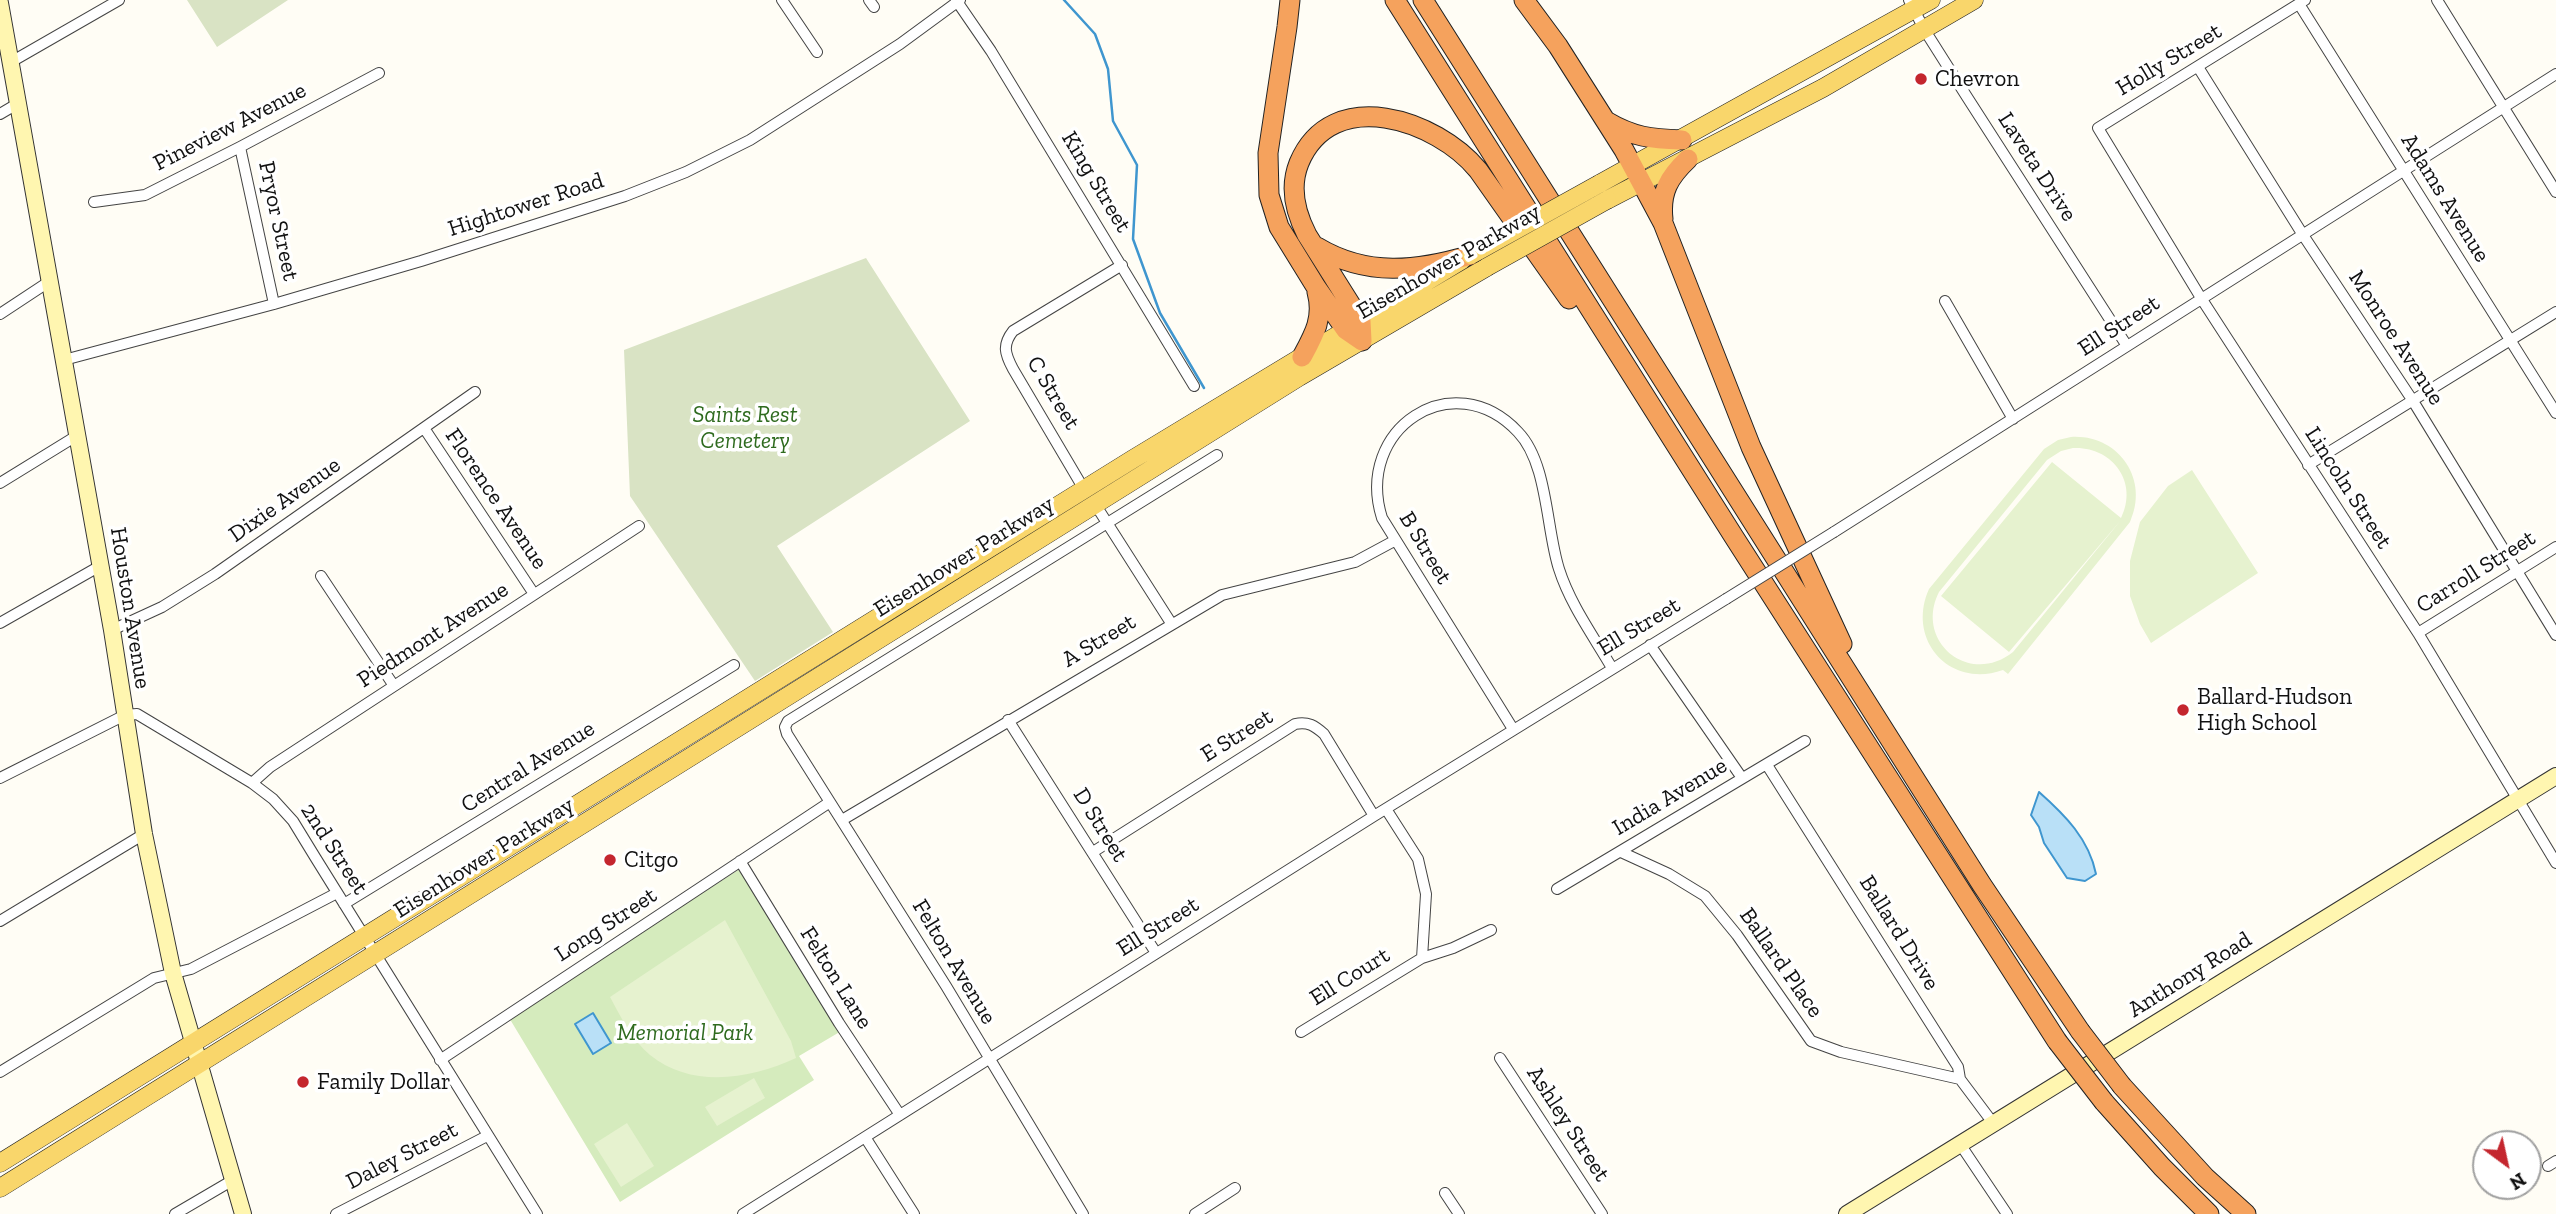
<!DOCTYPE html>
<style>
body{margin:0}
#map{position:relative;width:2556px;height:1214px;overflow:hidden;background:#fffdf5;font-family:"Zilla Slab",serif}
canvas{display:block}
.north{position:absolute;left:2472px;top:1130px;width:70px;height:70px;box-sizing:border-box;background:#fff;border:2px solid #a0a0a0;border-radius:50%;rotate:147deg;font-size:19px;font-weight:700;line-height:28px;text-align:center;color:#111}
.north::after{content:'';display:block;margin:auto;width:24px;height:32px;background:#c4262e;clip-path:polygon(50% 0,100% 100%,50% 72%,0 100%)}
</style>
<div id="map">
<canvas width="2556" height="1214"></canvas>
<div class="north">N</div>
</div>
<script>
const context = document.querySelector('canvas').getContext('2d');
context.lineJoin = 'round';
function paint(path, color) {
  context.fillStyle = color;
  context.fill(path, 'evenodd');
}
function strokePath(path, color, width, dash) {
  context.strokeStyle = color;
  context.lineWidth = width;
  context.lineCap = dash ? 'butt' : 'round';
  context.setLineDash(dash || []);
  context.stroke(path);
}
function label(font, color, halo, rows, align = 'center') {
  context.font = font + ' "Zilla Slab",serif';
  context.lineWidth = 7;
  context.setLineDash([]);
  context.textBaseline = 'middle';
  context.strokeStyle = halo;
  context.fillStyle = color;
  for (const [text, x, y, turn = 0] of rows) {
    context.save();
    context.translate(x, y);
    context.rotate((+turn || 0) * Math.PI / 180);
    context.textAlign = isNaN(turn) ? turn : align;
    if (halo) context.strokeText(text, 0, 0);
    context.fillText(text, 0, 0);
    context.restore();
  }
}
const green = new Path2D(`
 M743,867L843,1030L799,1056L814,1080L620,1202L508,1016Z`);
const cemetery = new Path2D(`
 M187,0H288L217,47Z
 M866,258L970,421L777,546L833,632L755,681L630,496L624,350Z`);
const pitch = new Path2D(`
 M2071,437C2118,434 2150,479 2130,522L2008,674L2003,670C1950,689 1906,640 1929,589L2044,449L2058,440ZM2073,448C2112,446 2139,482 2121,518L2052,462L1941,596L2009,652L2121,520L2013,652C1969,687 1914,641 1939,592L2047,460L2061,451Z
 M2192,470L2258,573L2151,643L2140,624L2130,596V561L2140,522L2168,486Z
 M725,920L791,1041L796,1058C751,1079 692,1089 650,1055C633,1041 620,1016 610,997Z
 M754,1078L765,1098L717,1126L705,1107Z
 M627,1123L654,1166L621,1187L594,1144Z`);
const water = new Path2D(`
 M2039,792C2065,815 2089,839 2096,874L2085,881L2067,878L2044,843L2039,827L2031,815Z
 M593,1013L611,1043L593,1054L575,1024Z`);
const stream = new Path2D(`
 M1064,0L1095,34L1108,69L1113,121L1137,165L1133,239L1160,313L1204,388`);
const street = new Path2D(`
 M782,0L817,52
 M869,0L874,7
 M956,0L991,51L1194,386
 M1909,0L1924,29L1967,97L2127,346
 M2305,0L2098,128L2201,298L2418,633L2556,863
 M2437,0L2556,192
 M2299,4L2556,413
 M11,62L119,0
 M2198,67L2303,235L2413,401L2556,635
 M0,114L17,104
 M240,147L274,304
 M94,202L145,195L240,147L379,73
 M1945,301L2013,419
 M0,314L50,281
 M64,360L274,304L421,261L625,196L686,172L750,140L900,44L960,0
 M424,428L534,594
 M2308,465L2556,312
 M0,483L78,435
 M1085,491L1013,369C1005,354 1002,345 1013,331L1122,265
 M1096,501L1095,504L1171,623
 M1834,532L2556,74
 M321,576L394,686
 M0,623L100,566
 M112,630L162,607L215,574L475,392
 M2418,633L2556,547
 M1650,645L1742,778
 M1008,720L1156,953
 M1513,729L1382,518C1354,429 1453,363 1518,432C1548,463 1546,529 1559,569C1570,604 1594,637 1612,668
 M1767,765L1958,1067L1960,1079L1993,1123
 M0,778L125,715L137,714L252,783L273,799L293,821L315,857L537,1214
 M252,783L270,767L639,526
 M842,820L1222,595L1355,562L1394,541
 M1093,852L1295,724C1308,721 1315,726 1324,734L1374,816
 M1621,852L1669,874L1705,896L1737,935L1811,1041L1841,1052L1960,1079
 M740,861L839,1023L900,1115
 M1557,889L1805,741
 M344,904L734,665
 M0,921L144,834
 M1422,958L1453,948L1491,930
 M1301,1032L1422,958L1426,894L1418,859L1386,809
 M1500,1058L1602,1214
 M440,1060L830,802
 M0,1072L154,978L191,969L337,893
 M865,1137L914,1214
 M1960,1144L2007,1214
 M2548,1166L2556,1161
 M1445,1193L1459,1214
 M175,1214L233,1180
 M336,1214L487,1136
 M743,1214L1374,816L1726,599
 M1083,1214L946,986L787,734L785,727L788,721L1217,455
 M1195,1214L1235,1188`);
const secondary = new Path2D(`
 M0,3L112,630L144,834L173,973L243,1214
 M1847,1214L2556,776`);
const primary = new Path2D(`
 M1599,184L1931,0
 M1607,200L1823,88L1974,0
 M0,1163L1133,459L1462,260
 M0,1188L1299,377L1487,267`);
const highway = new Path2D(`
 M1290,0L1287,27L1268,153L1269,195L1279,227L1316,287L1346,330L1362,341
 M1395,0L1734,537L2057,1041
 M1423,0L1982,885L2080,1031
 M1524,0L1558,46L1624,150L1663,223L1751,447L1842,644
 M1606,121C1633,137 1651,139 1682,140
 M1663,219C1660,192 1669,177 1688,159
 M1317,247C1367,277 1417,271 1471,255
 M1362,341L1361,321L1307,235C1295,212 1289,188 1299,163C1332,84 1437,120 1478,170L1569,299
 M1302,357C1314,335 1324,318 1317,292
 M2122,1086L2205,1177L2246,1214
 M2104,1102L2162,1167L2209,1214`);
const streetBridge = new Path2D(`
 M1726,599L1834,532`);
const primaryBridge = new Path2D(`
 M1471,255L1599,184
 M1487,267L1607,200`);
const highwayBridge = new Path2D(`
 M2080,1031L2122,1086
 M2057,1041L2104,1102`);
const markers = [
 [1921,79,7,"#c4262e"],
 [2183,710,7,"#c4262e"],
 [610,860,7,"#c4262e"],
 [303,1082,7,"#c4262e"]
];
const streetNames = [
 ["Holly Street",2169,60,-31],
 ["Pineview Avenue",230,127,-27],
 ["Laveta Drive",2037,167,57],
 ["King Street",1096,182,59],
 ["Adams Avenue",2445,198,58],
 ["Hightower Road",526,205,-18],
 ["Pryor Street",278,221,78],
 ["Eisenhower Parkway",1449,262,-30],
 ["Ell Street",2119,326,-33],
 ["Monroe Avenue",2396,338,57],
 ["C Street",1053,393,59],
 ["Lincoln Street",2348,488,57],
 ["Florence Avenue",496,499,56],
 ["Dixie Avenue",285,500,-35],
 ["B Street",1425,548,59],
 ["Eisenhower Parkway",964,557,-32],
 ["Carroll Street",2476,572,-32],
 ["Houston Avenue",130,608,81],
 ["Ell Street",1639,627,-31],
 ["Piedmont Avenue",433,635,-33],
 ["A Street",1099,641,-31],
 ["E Street",1237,736,-32],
 ["Central Avenue",528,767,-32],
 ["India Avenue",1670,797,-31],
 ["D Street",1100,825,58],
 ["2nd Street",334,849,57],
 ["Eisenhower Parkway",484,858,-32],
 ["Long Street",606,925,-33],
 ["Ell Street",1158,927,-32],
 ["Ballard Drive",1899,933,58],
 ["Felton Avenue",954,962,59],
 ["Ballard Place",1781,963,55],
 ["Anthony Road",2190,975,-32],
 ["Ell Court",1350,977,-32],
 ["Felton Lane",836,978,58],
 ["Ashley Street",1568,1124,57],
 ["Daley Street",402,1156,-27]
];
const poiNames = [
 ["Chevron",1935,79],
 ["Ballard-Hudson",2197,697],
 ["High School",2197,723],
 ["Citgo",624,860],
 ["Family Dollar",317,1082]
];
const parkNames = [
 ["Saints Rest",745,415],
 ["Cemetery",745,441],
 ["Memorial Park",685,1033]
];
paint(green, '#d5ebbd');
paint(cemetery, '#d9e3c4');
paint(pitch, '#e6f2cf');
paint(water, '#b9e0f7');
strokePath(water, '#3f96cf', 2);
strokePath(stream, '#3f96cf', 2.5);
strokePath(street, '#444', 12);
strokePath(secondary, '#333', 18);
strokePath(primary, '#222', 19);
strokePath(highway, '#222', 21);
strokePath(street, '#fff', 10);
strokePath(secondary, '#fff6b0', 16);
strokePath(primary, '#f9d66b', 18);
strokePath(highway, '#f5a25d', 19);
strokePath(streetBridge, '#444', 12, []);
strokePath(primaryBridge, '#222', 19, []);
strokePath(highwayBridge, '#222', 21, []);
strokePath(streetBridge, '#fff', 10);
strokePath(primaryBridge, '#f9d66b', 18);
strokePath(highwayBridge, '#f5a25d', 19);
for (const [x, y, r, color] of markers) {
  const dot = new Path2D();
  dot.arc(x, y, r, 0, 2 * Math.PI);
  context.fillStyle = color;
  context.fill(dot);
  strokePath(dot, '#fff', 2.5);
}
label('23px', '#111', '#fff', streetNames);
label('23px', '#111', '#fff', poiNames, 'left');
label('italic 23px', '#2f6b1f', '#fff', parkNames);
</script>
